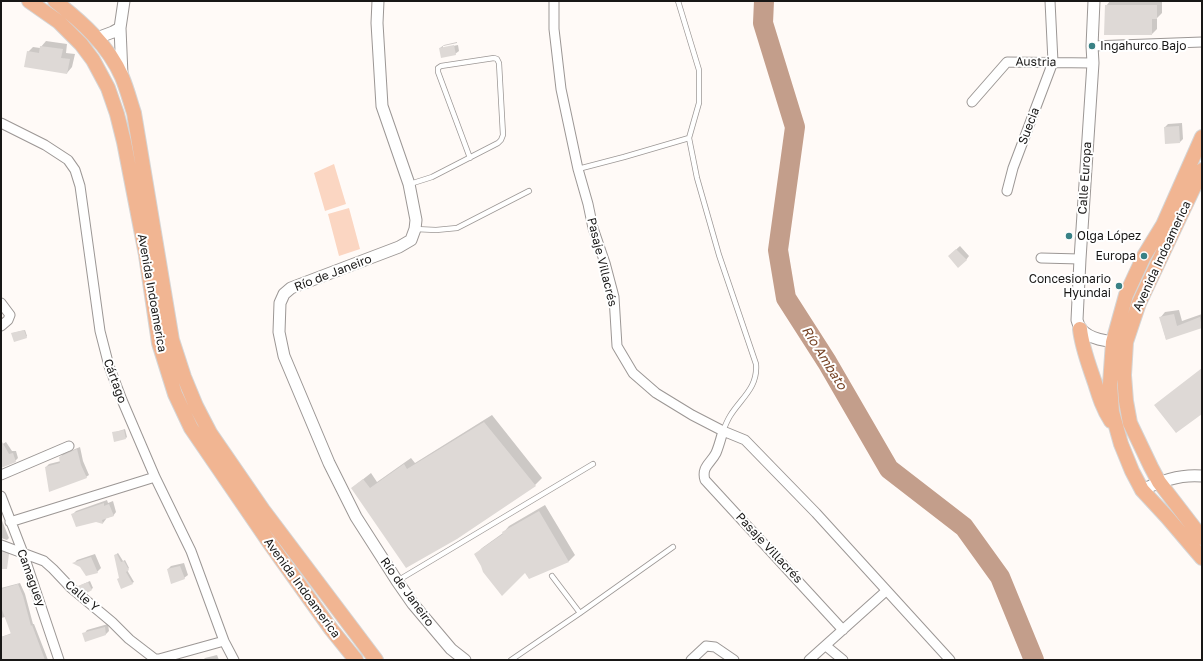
<!DOCTYPE html>
<meta charset="utf-8">
<style>
body{margin:0}
#map{position:relative;width:1203px;height:661px;overflow:hidden;background:#fffaf7;font-family:"Golos Text",sans-serif}
canvas{display:block}
.frame{position:absolute;inset:0;border:2px solid #181716;pointer-events:none}
</style>
<div id="map">
<canvas width="1203" height="661"></canvas>
<div class="frame"></div>
</div>
<script>
const context = document.querySelector('canvas').getContext('2d');
context.lineJoin = 'round';
function paint(path, color) {
  context.fillStyle = color;
  context.fill(path, 'evenodd');
}
function strokePath(path, color, width, dash) {
  context.strokeStyle = color;
  context.lineWidth = width;
  context.lineCap = dash ? 'butt' : 'round';
  context.setLineDash(dash || []);
  context.stroke(path);
}
function label(font, color, halo, rows, align = 'center') {
  context.font = font + ' "Golos Text",sans-serif';
  context.lineWidth = 4;
  context.setLineDash([]);
  context.textBaseline = 'middle';
  context.strokeStyle = halo;
  context.fillStyle = color;
  for (const [text, x, y, turn = 0] of rows) {
    context.save();
    context.translate(x, y);
    context.rotate((+turn || 0) * Math.PI / 180);
    context.textAlign = isNaN(turn) ? turn : align;
    if (halo) context.strokeText(text, 0, 0);
    context.fillText(text, 0, 0);
    context.restore();
  }
}
const green = new Path2D(`
 M334,164L346,204L325,211L314,173Z
 M349,208L360,249L339,256L328,214Z`);
const shadow = new Path2D(`
 M1110,1H1162V13L1157,18V29L1152,34L1106,6Z
 M46,41L67,44L66,53L75,54L72,67L67,73L28,52L33,47L40,48Z
 M457,42V43L443,46V48L458,45L459,51L455,54L440,48L444,45Z
 M1182,123L1183,139L1180,142L1165,127L1168,124Z
 M960,246L969,256L966,260L949,256Z
 M1179,310L1182,321L1202,314V327L1166,339L1160,318L1165,312Z
 M25,330L27,336L26,337L13,333Z
 M492,415L542,478L535,485L457,538L352,488L371,473L377,482L411,458L415,463Z
 M125,429L127,437L126,438L113,433Z
 M6,442L12,451H16L18,458L15,461H1V445Z
 M80,447L83,461L89,475L86,477L46,467L49,464L61,461L60,457L63,454Z
 M107,500L108,503L113,501L116,512L113,516L106,518V519L103,523L72,515L76,511Z
 M545,505L575,555L569,561L529,578L525,572L476,554L482,548L503,533L509,526Z
 M1,518L9,538L7,540L1,538Z
 M1,549L10,552V553L8,555L1,556Z
 M118,553L123,561L125,560L129,568L127,570L134,582L132,583L120,578L115,555Z
 M95,554L101,568L97,572L74,563L77,560Z
 M184,563L188,575L184,578L168,569L171,566Z
 M90,581L93,588L87,592L81,585Z
 M20,583L25,594L33,624H34L48,660H1V637L12,633L5,617L1,618V588Z
 M108,624L109,631L106,634H84L87,630Z
 M217,655L219,660H203L205,658Z`);
const river = new Path2D(`
 M764,1L763,23L795,127L778,250L786,298L827,362L889,469L964,527L1000,577L1034,660`);
const building = new Path2D(`
 M1105,5H1157V19H1152V35H1104Z
 M454,45L456,55L441,58L439,48Z
 M40,46L63,49L61,58L70,59L67,74L24,67L27,51L39,53Z
 M1179,126L1180,143L1165,144L1164,127Z
 M956,249L967,260L958,268L948,256Z
 M1174,314L1177,326L1200,317L1202,328L1166,340L1159,317Z
 M24,330L27,338L14,342L11,333Z
 M1202,368V414L1176,433L1154,405Z
 M484,422L536,486L457,539L406,568L351,488L363,479L370,488L404,464L407,469Z
 M124,430L126,439L114,442L112,432Z
 M1,440L9,454L13,453L16,462L1,468Z
 M77,449L81,465L87,478L49,492L45,467L60,463L59,457Z
 M104,503V506L109,504L114,516L102,520L103,524L96,522L76,527L71,514Z
 M539,511L569,562L529,579L525,573L502,596L483,572L481,566L474,554L503,534L502,532Z
 M1,551L9,554L7,569H1Z
 M117,554L121,562L124,561L129,570L126,572L133,584L121,589L117,579L119,578L114,555Z
 M91,557L98,573L86,576L80,567L72,563Z
 M180,566L185,579L171,584L167,569Z
 M88,582L92,590L87,593L78,586Z
 M18,584L23,596L31,626L32,625L45,660H1V637L11,634L1,607V589Z
 M105,627L106,635L85,642L82,633Z`);
const service = new Path2D(`
 M678,1L699,70V103L689,138L697,178L719,255L756,364C758,388 741,398 730,416C727,421 725,426 723,431
 M578,169L624,157L689,138
 M410,184L432,177L498,143L501,140L503,135L499,63L497,59L494,58L441,66L438,68V72L470,158
 M415,229L436,230L457,228L529,191
 M552,576L580,613
 M397,581L593,464
 M511,660L580,613L673,547`);
const minor = new Path2D(`
 M554,1V29L561,89L578,169L588,204L593,228L605,263L614,297L617,346L633,373L656,393L692,415L723,431L745,440L816,513L950,660
 M1092,46L1202,42
 M972,102L1007,62L1093,63
 M1,123L45,145L68,160L75,170L80,186L100,331L109,366L122,400L155,477L191,551L224,641L234,660
 M1007,191L1013,168L1053,62L1050,1
 M1041,258L1080,259
 M1,303L10,315L8,320L1,326
 M723,431C721,438 719,446 716,453C711,463 701,467 705,480L843,630
 M1,475L69,446
 M1,496L23,553L59,660
 M10,522L155,477
 M1,545L44,561L53,569L70,587L112,622L129,639L155,659H159L224,641
 M826,646L843,660
 M691,660L706,646L715,647L734,660
 M809,660L886,591`);
const tertiary = new Path2D(`
 M378,1L377,23L382,106L409,184L416,220L415,229L411,240L399,247L291,288L284,294L280,303L279,332L284,356L329,463L356,517L397,581L413,604L451,649L465,660
 M1094,1L1092,46L1093,63L1080,259L1077,320C1078,323 1079,327 1081,329C1089,339 1108,342 1120,342
 M97,38L113,32L120,28
 M122,75L120,28L124,1
 M1142,490C1160,481 1182,474 1202,476`);
const primary = new Path2D(`
 M29,1L59,22L81,44L93,60L108,88L117,114L124,142L146,255L159,343L175,394L191,428L271,545L331,629L356,660
 M55,1C82,22 108,45 122,77C127,89 130,101 134,113L172,340L184,377L196,406L210,433L263,510L376,660
 M1202,137L1163,225L1144,256L1126,295L1113,342L1110,384L1112,412L1121,444L1132,471L1142,490L1167,517L1202,558
 M1202,170L1139,303L1126,342L1124,375L1126,401L1130,423L1151,467L1159,482L1202,538
 M1080,329C1082,348 1089,365 1095,383C1099,396 1103,409 1111,421`);
const markers = [
 [1092,46,4,"#398185"],
 [1069,236,4,"#398185"],
 [1144,256,4,"#398185"],
 [1119,286,4,"#398185"]
];
const poiNames = [
 ["Ingahurco Bajo",1100,46],
 ["Olga López",1077,236],
 ["Europa",1136,256,"right"],
 ["Concesionario",1111,279,"right"],
 ["Hyundai",1111,293,"right"]
];
const streetNames = [
 ["Austria",1036,62,1],
 ["Suecia",1029,126,-69],
 ["Calle Europa",1085,178,-86],
 ["Avenida Indoamerica",1162,256,-65],
 ["Pasaje Villacrés",602,262,76],
 ["Río de Janeiro",333,273,-21],
 ["Avenida Indoamerica",152,293,80],
 ["Cártago",115,381,70],
 ["Pasaje Villacrés",769,548,47],
 ["Camaguey",31,578,70],
 ["Avenida Indoamerica",302,588,54],
 ["Río de Janeiro",407,592,54],
 ["Calle Y",82,596,41]
];
const waterNames = [
 ["Río Ambato",824,358,58]
];
paint(green, '#fbd6c2');
paint(shadow, '#0003');
strokePath(river, '#c39e8b', 20);
paint(building, '#ded9d6');
strokePath(service, '#9c9795', 6);
strokePath(minor, '#9c9795', 11);
strokePath(tertiary, '#9c9795', 13);
strokePath(primary, '#d5d5d5', 16);
strokePath(service, '#fff', 4.5);
strokePath(minor, '#fff', 9);
strokePath(tertiary, '#fff', 11);
strokePath(primary, '#f1b592', 14);
for (const [x, y, r, color] of markers) {
  const dot = new Path2D();
  dot.arc(x, y, r, 0, 2 * Math.PI);
  context.fillStyle = color;
  context.fill(dot);
  strokePath(dot, '#fff', 1.5);
}
label('12px', '#181716', '#fff', poiNames, 'left');
label('12px', '#181716', '#fff', streetNames);
label('italic 13px', '#774426', '#fff', waterNames);
</script>
